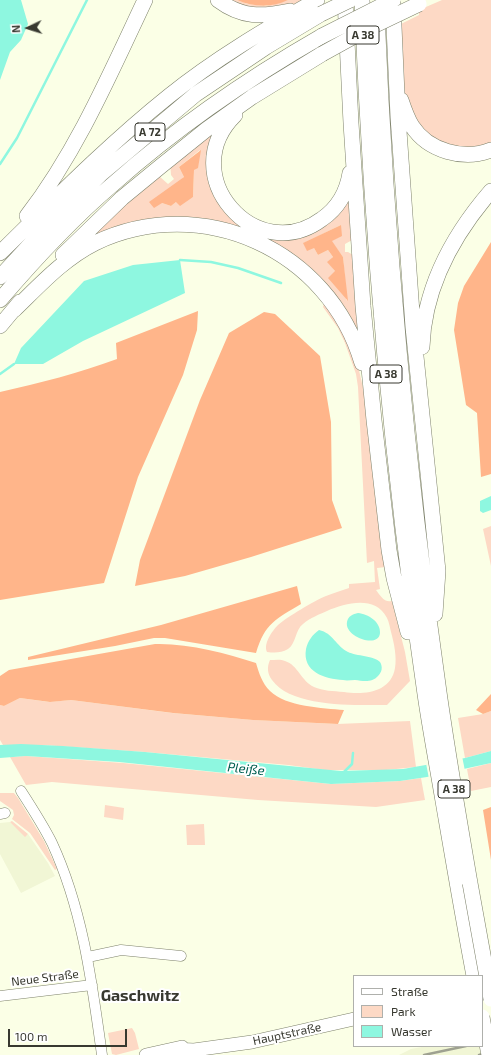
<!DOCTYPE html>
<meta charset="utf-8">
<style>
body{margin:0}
#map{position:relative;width:491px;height:1055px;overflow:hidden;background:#fbffe6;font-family:"Exo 2",sans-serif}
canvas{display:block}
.legend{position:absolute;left:353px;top:975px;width:130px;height:72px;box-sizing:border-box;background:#fff;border:1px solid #afb0ac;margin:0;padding:5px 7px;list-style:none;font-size:12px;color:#383930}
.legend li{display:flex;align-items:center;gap:8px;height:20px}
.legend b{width:20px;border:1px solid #afb0ac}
.north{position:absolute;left:8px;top:8px;width:40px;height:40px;-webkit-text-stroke:3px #fff;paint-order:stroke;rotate:266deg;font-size:11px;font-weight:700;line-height:16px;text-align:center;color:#383930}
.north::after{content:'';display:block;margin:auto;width:14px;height:18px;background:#383930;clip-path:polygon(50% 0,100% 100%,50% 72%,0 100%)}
.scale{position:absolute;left:8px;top:1029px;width:119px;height:18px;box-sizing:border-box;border:2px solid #383930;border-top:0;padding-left:5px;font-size:12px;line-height:14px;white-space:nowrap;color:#383930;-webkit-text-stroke:3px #fff;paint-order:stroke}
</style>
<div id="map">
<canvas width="491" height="1055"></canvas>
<ul class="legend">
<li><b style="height:5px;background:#fff"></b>Straße</li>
<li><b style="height:11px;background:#fdd9c5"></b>Park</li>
<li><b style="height:11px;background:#8ef7e0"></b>Wasser</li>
</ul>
<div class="north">N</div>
<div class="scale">100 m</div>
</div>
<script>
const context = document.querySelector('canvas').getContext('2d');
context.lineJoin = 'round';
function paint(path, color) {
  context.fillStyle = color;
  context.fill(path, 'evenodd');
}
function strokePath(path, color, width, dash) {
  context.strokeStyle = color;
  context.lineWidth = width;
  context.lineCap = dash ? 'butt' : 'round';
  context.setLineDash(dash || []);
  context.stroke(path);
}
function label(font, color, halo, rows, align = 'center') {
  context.font = font + ' "Exo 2",sans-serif';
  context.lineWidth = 4;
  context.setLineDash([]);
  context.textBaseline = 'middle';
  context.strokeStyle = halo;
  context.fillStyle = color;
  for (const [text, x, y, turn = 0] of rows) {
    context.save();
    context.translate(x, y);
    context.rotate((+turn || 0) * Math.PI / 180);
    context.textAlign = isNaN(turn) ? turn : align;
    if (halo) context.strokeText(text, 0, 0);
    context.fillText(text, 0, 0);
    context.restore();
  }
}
const built = new Path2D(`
 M10,822L25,836L28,834L48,863L55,876L21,893L0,854V823Z
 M427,1046H482L491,1055H399L411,1049Z`);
const green = new Path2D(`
 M226,0H237L248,4L266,6L288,0H302L288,7L266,12Z
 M442,0H491V143L484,146L460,148L436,140L421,128L404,98L399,25L419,15V10Z
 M215,133L224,206L289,236L350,191L354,239L345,244V252H348L358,258L366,356L325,286L217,224L79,242L159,176L168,184L174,179L171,175L170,161ZM200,150L194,170L193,197L176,202L171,206L162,203L184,177L179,167ZM341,225L331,241L343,257L347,301L335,271L328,262L333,257L328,250L318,255L314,248L304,243Z
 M325,299L355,353L364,392L386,567L377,568L380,589L376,590C380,595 384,603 392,601L405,652L410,681L387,705C356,705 292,708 272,680C267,673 267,667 270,660C275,660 281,659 285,661C298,665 301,681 314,687C323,691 333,691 344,692C363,695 391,693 395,668C397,657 394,643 391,632C390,628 389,622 387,618C375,595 346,603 327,611C320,614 310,618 303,624C295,630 296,644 288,649C281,653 275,653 267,652C263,644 272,631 278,625C287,617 314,601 326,596C333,593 341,591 349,588V584L375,582L374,561L367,563L358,387L356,374L345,343L338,328L323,307Z
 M491,526V566L483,529Z
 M20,698L49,702L71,700L172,713L253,720L337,724L410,721L416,767L386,770H325L288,765L145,752L43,745H3L0,740V705L4,706Z
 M491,711V751L465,758L458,718L483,714Z
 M26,756L123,763L331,784L400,781L421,778L425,800L376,807L258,800L52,782L26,785L10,757Z
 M491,763V787L471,791L467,769Z
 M0,793H14L18,798L44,841L57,869L55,870L30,833L12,819L14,815L13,810L0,801Z
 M105,805L124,808L123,820L104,817Z
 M12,821L28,834L25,837L10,822Z
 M204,824L205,845H187L186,825Z
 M132,1028L135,1033L139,1049L116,1055L112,1054L108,1033Z`);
const forest = new Path2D(`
 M237,0H288C272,8 253,7 237,0Z
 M201,150L198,168L194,170L193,197L180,206L176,202L171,206L162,203L154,208L149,202L184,177L179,167Z
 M341,225L342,236L332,241L343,257L348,301L328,278L335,271L327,262L333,257L328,250L318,255L314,248L307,251L303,243Z
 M491,242V474L481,477L477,413L466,405L454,330L458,303L464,286Z
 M198,311L197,330L183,375L138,477L104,583L0,600V392C40,383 79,373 117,359L116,343Z
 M264,312L275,314L320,356L331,422L332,500L342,528L251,557L185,576L135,586L140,560L200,400L229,333Z
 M297,586L301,604C276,619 265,623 256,653L165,638H154L115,646L28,660V657L161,625Z
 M155,644C188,643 225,653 256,663C259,673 262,683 270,691C286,707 323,708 344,710L338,724L253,720L173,713L71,700L50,702L20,698L4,706L0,705V676L9,670Z
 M491,694V711L483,714L476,710Z
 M491,807V860L483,810Z`);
const water = new Path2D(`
 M0,0H21L28,24L21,40L10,52L0,80Z
 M180,260L185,293L83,341L43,364H14L21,348L84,281L133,265Z
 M491,496V510L483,513L480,511V501Z
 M358,613C368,614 381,622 380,633C379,649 344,637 347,622C348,616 353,614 358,613Z
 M319,630C333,633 336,646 348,652C356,656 375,656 380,662C383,667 382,672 378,676C372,683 363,681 355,680C351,680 347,681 343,680C325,679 302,672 306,649C308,641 312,635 319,630Z
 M21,744L63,746L145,752L341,771L403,769L465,758L491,751V763L427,777L400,781L331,784L119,762L26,756L0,758V745Z`);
const pier = new Path2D(`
 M462,756L465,771L429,779L426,763Z`);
const stream = new Path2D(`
 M0,164L17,138L87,0
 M180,260L211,262L238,268L281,283
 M0,374L14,364
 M344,772L352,764L353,753`);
const minor = new Path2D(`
 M21,791C32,808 43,825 52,843C83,910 92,983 102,1055
 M0,814L5,813
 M88,957L121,950L181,956
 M0,996L92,985`);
const major = new Path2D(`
 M173,1049L194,1050L252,1042L354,1019
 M146,1055L182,1047`);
const highway = new Path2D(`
 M218,0C242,18 262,17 290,11
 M345,0L351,123L363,306L374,420L389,550L394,578L408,632
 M362,0C371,232 391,464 425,694C430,729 437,765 443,801C453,859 463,918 474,976
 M393,4L398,117L413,327L438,571L435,614
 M377,13C386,240 407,467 439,692C448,756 459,819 470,883
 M401,100C404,109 407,118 412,126C428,151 464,161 491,150
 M235,115C174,175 256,268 322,219C338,208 347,192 350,173
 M27,216C77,151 110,74 145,0
 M0,253C55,199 109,144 169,96C215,59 266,29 317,0
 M63,255L122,198L161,166L207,129L252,97L322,54
 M0,277L37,237L102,173L196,94L266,47L321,14
 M0,300C35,259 71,220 112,185C176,128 247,79 322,36
 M14,310C39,286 63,259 95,243C202,192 329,250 362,363
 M0,326L20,302
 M422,347C424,288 453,235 491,191`);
const rail = new Path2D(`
 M482,1043L491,1041
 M424,1055L466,1046
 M479,1055L491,1052`);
const highwayBridge = new Path2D(`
 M321,14L350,0
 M322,36L393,0
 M322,54L371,27L419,4
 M470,883L491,999
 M482,1017L489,1055`);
const shields = [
 [363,35,32],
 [150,132,30],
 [386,374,32],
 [454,789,32]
];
const shieldNames = [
 ["A 38",363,35],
 ["A 72",150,132],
 ["A 38",386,374],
 ["A 38",454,789]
];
const streetNames = [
 ["Neue Straße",45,978,-7],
 ["Hauptstraße",287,1034,-12]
];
const waterNames = [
 ["Pleiße",246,769,6]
];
const districtNames = [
 ["Gaschwitz",140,996]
];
paint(built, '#f1f6d5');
paint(green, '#fdd9c5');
paint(forest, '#ffb58a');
paint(water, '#8ef7e0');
paint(pier, '#fbffe6');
strokePath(stream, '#8ef7e0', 2.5);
strokePath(minor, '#7e826b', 11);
strokePath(major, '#7e826b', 14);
strokePath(highway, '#7e826b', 16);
strokePath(minor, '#fff', 10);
strokePath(major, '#fff', 13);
strokePath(highway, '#fff', 15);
strokePath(rail, '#9ea190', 2.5);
strokePath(highwayBridge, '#7e826b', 16, []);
strokePath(highwayBridge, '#fff', 15);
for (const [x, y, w] of shields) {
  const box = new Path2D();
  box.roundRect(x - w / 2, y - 9, w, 18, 3);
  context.fillStyle = '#fff';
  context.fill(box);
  strokePath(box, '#383930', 1);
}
label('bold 11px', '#383930', null, shieldNames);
label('12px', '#383930', '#fff', streetNames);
label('italic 13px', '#036153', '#fff', waterNames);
label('bold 16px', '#383930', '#fff', districtNames);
</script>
